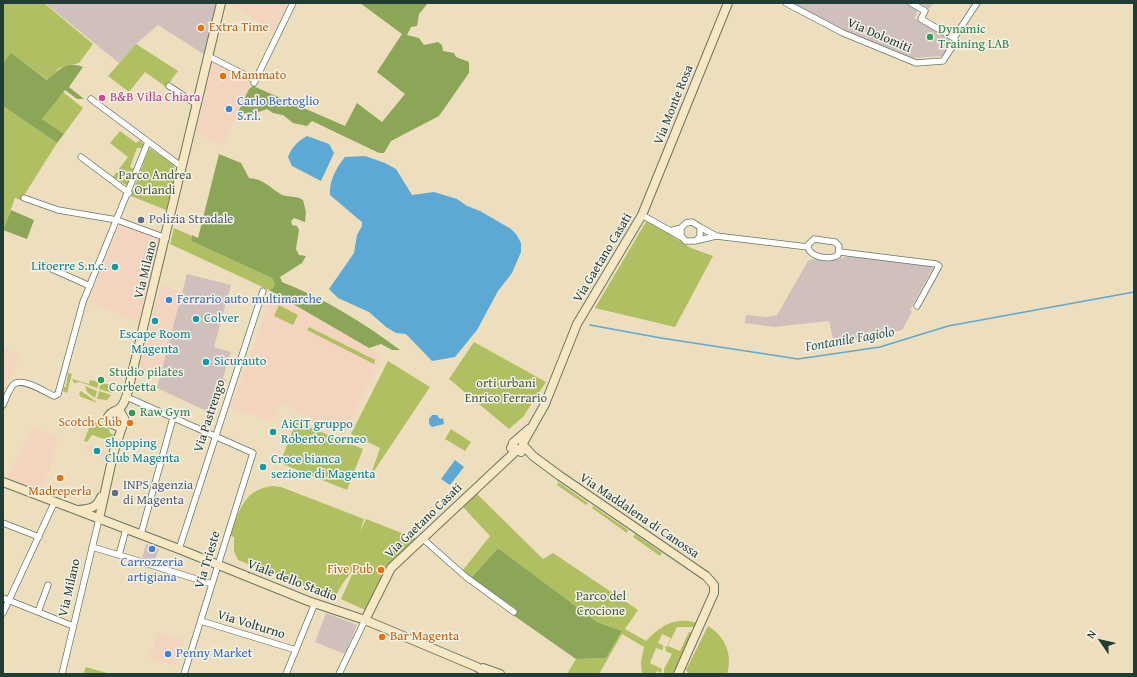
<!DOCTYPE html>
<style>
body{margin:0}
#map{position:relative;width:1137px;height:677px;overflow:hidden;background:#eddfbe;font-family:"Gentium Book Plus",serif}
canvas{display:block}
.frame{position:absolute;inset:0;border:4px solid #1f3d34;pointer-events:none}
.north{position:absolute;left:1081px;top:621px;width:40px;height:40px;-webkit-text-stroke:3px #f7f3e8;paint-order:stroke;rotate:304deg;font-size:11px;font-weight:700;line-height:16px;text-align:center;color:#1f3d34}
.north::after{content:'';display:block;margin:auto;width:14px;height:18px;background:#1f3d34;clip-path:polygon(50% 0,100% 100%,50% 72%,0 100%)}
</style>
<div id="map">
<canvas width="1137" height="677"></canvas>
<div class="frame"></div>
<div class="north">N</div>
</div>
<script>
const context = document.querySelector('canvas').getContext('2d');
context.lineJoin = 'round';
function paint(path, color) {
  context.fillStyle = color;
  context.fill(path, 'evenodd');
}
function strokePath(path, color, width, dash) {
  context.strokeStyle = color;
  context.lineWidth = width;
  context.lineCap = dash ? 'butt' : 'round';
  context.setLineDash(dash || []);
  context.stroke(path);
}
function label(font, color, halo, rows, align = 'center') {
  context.font = font + ' "Gentium Book Plus",serif';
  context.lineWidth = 3;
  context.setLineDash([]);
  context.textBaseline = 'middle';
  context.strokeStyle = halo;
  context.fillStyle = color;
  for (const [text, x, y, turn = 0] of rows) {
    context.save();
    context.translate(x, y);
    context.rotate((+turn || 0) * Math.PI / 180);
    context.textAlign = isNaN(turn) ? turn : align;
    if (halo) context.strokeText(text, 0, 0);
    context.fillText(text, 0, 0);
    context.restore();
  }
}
const built = new Path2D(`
 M227,3H289L275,32Z
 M213,61L252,82L223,145L196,133Z
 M121,225L157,239L158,242L139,322L88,302L119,226Z
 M161,284L183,293L161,375L140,369Z
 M273,293L382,356L344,435L281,403L272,421L228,407L231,399L234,400Z
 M3,347L20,356L3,392Z
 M33,427L59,438L52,454L55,456L41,491L7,478Z
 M87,444L110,454L108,459L85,449Z
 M157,632L184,640L176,666L149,658Z`);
const industrial = new Path2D(`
 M45,3H217L205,55L158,25L136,44L119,63Z
 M791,3H933L929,9L921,4L914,18L954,41L942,56L913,58L844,31Z
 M849,256L931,266L933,268L910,310L912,312L902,330L834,343L829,321L774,327L745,323L746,315L767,317L777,315L808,261L813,259L828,261Z
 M187,274L231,285L214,347L231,352L223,378L226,380L215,415L157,388Z
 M146,544L159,549L154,563L142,559Z
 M326,613L357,625L345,654L315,642Z`);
const green = new Path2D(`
 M3,3H44L93,44L79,63L59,68L48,80L11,54L3,63Z
 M136,44L178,71L166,87L145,72L129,92L108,76Z
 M63,92L83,108L64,134L42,119Z
 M3,106L57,143L21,200L15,198L3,231Z
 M120,131L136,143L140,140L144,145L142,148H137L130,167L134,169L129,183L126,185L113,177L128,157L110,143Z
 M149,149H151L173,164L176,172L166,210L131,196Z
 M647,220L691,248L713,256L675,327L595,308Z
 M174,228L192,236L191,241L272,278L275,283L273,288L269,290L170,244Z
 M279,305L298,315L293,325L274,316Z
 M309,327L375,360L374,364L307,330Z
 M474,342L546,382L523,417L509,429L449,379Z
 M388,361L430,387L370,477L380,448L351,434Z
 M68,373L72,374L67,393L63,391L64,387H66Z
 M72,379L89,384L90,380L99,382L97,388L80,382L74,383Z
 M101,383L112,385V393L99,389Z
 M85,386L97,391L95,398L87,392Z
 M81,391L98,403L81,397L79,394Z
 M99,391L111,395L107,400L97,399Z
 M86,418L109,429L110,433L114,435L113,442L92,435L87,442L84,441L91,423L85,420Z
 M296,422L363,449L347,490L280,463Z
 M451,429L471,442L465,451L445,439Z
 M558,482L588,503L586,505L557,485Z
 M273,486L281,487L364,519L360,532L366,519L417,539L389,565L365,610L341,599L356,566C349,576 341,584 336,596L331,597L238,560L234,551V537L230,536C239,512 243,489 273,486Z
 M477,494L543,559L553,553L638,610L625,629L646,641C660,626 675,616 697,623L695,627H677L668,646L680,651L689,632H693L674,674H664V669L672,654L666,651L665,646L667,647L671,638L662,634L658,643L663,645V650L656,648L650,663L662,669L661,673L657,671L655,674H642L641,662L644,647L622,634L599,674H567L576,659L606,658L622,631L597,622L498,548L471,578L463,570L490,536L463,507Z
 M593,506L628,530L627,533L592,508Z
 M635,534L662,553L660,556L633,537Z
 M708,626C725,636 733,655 727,674H689L686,670Z
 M86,667L107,673L83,674Z`);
const forest = new Path2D(`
 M360,3H428L419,14L417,26L411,27L407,35L419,38L424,45L438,42L442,45L443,51L454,53L456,57L469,62V73L439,116L391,141L384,153H379L312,121L307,126L293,123L283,115L273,113L267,109L250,115L238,112L249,89L253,86L345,126L357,103L382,122L405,94L377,72L402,34Z
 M11,53L47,80C58,70 67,60 83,67L69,87L84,99H77L65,90L42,119L64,134L57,143L3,106V63Z
 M219,154L241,163L249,178C264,179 270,188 282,195C290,198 296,195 303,200L306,212L305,222L294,218L291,221L292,225L297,226L299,230L296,249L299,255L306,256L302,263L280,277L282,282C325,299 363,322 400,350H392L381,344L369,348L269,290L273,288L275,283L272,278L191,241L192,235L198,238Z
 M11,210L34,220L27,239L3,230Z
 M498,548L597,622L622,631L606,658L576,659L513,615L516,609L471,578Z`);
const water = new Path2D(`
 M307,136L329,144L334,153L321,181L292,166L288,157C291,148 299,140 307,136Z
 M365,156L385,163L396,169L412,195L434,192L457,199L467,206L480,211L511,229L516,234L521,243V252L512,273L498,291L477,330L455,357L432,361L406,334L396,333L386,327L369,312L338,298L329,289L354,253L357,235L362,226V222L357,218L330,195C329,181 336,168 345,157Z
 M432,415H437L440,419L443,418L444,424L432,427L429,424V419Z
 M455,460L464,467L450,485L441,479Z`);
const stream = new Path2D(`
 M590,325L661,338L798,359L880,347L948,326L1134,292`);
const street = new Path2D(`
 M786,3L843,33L916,63L943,61L956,41L954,38
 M911,3L925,11L921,19L954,38
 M954,38L977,3
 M208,56L255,80
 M254,83L293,3
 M169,86L196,104
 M91,99L182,167
 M81,157L129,193
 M24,198L58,210L117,220L166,238
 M642,215L683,238
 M700,227L716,236
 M670,231L681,228L686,223L692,222L700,227V237L695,241H685L681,235V228
 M814,239L835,242L839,246L838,255C830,261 807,257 808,245Z
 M695,241L716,236L808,247
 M840,252L936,264L939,266L917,306
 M43,265L90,286
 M129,398L253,453L184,674
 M3,405C6,398 9,390 13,385C21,376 45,392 54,396L58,394L83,302L148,142
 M3,523L39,537
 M141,534L173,418
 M422,538L466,577L514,612
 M92,547L119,555L126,529
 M179,549L263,291
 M119,555L212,584
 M3,598L73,626
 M38,612L48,585
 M3,613L55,501
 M201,621L296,650
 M62,674L99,519
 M286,674L315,603
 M339,674L365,620`);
const secondary = new Path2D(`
 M116,411L121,413L124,418L122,424L117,426L110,423L108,417C111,410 117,412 121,407C127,400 129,387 131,378L221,3
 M513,443L514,448L521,452
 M523,445L533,456L560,476L706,576L714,585V593L678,674
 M511,448L514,442L529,429
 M518,450L523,447V443L545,404L577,324L642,215L728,3
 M3,482L179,549L308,601L365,620L477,667L488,674
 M79,510C89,509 97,508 101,497
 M99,519L114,451L124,421
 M365,620L391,568L517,450
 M483,668L500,674`);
const markers = [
 [201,28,4,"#e8710a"],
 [930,37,4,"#2e9e5b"],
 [223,76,4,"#e8710a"],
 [102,98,4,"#d1479c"],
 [229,109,4,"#3f7fe0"],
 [141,220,4,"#5c6f8a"],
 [115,267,4,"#0f9aa8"],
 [169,300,4,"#3f7fe0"],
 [196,319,4,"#0f9aa8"],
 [155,321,4,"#0f9aa8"],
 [206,362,4,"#0f9aa8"],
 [101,380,4,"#2e9e5b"],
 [132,413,4,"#2e9e5b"],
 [130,423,4,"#e8710a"],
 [273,432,4,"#0f9aa8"],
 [97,451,4,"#0f9aa8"],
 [263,467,4,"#0f9aa8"],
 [60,478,4,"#e8710a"],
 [115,493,4,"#5c6f8a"],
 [152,549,4,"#3f7fe0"],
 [381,570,4,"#e8710a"],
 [382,637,4,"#e8710a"],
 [168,654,4,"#3f7fe0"]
];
const foodNames = [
 ["Extra Time",209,28],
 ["Mammato",231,76],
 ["Scotch Club",122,423,"right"],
 ["Madreperla",60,492,"center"],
 ["Five Pub",373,570,"right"],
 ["Bar Magenta",390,637]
];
const leisureNames = [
 ["Dynamic",938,30],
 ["Training LAB",938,45],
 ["Studio pilates",109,373],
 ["Corbetta",109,388],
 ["Raw Gym",140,413]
];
const streetNames = [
 ["Via Dolomiti",879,36,23],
 ["Via Monte Rosa",674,105,-68],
 ["Via Gaetano Casati",603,258,-59],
 ["Via Milano",146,270,-76],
 ["Via Pastrengo",210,416,-72],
 ["Via Maddalena di Canossa",639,516,34],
 ["Via Gaetano Casati",424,521,-44],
 ["Via Trieste",208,560,-73],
 ["Viale dello Stadio",292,581,21],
 ["Via Milano",70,588,-77],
 ["Via Volturno",251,625,17]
];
const hotelNames = [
 ["B&B Villa Chiara",110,98]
];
const shopNames = [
 ["Carlo Bertoglio",237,102],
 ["S.r.l.",237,117],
 ["Ferrario auto multimarche",177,300],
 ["Carrozzeria",152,563,"center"],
 ["artigiana",152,578,"center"],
 ["Penny Market",176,654]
];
const parkNames = [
 ["Parco Andrea",155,176],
 ["Orlandi",155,191],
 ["orti urbani",506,384],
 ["Enrico Ferrario",506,399],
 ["Parco del",601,597],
 ["Crocione",601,612]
];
const serviceNames = [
 ["Polizia Stradale",149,220],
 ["INPS agenzia",123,486],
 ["di Magenta",123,501]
];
const cultureNames = [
 ["Litoerre S.n.c.",107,267,"right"],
 ["Colver",204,319],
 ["Escape Room",155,335,"center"],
 ["Magenta",155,350,"center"],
 ["Sicurauto",214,362],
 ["AiCiT gruppo",281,425],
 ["Roberto Corneo",281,440],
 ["Shopping",105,444],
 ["Club Magenta",105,459],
 ["Croce bianca",271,460],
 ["sezione di Magenta",271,475]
];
const waterNames = [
 ["Fontanile Fagiolo",850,340,-10]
];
paint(built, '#f3d4bf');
paint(industrial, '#cfc0bb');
paint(green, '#b0bf62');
paint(forest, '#8ca658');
paint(water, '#5ba9d4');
strokePath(stream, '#5ba9d4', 1.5);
strokePath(street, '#677664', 7);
strokePath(secondary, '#677664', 10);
strokePath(street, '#fff', 5.5);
strokePath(secondary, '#f7e8c3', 8);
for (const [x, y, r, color] of markers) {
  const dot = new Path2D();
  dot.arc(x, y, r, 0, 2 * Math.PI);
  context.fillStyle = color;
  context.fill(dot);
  strokePath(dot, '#f7f3e8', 1.5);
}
label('13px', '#c56008', '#f7f3e8', foodNames, 'left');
label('13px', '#27864d', '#f7f3e8', leisureNames, 'left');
label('13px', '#1f3d34', '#f7f3e8', streetNames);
label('13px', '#b23c85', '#f7f3e8', hotelNames, 'left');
label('13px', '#366cbe', '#f7f3e8', shopNames, 'left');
label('13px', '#435e40', '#f7f3e8', parkNames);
label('13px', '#4e5e75', '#f7f3e8', serviceNames, 'left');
label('13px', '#0d838f', '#f7f3e8', cultureNames, 'left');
label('italic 14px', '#315d64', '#f7f3e8', waterNames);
</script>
